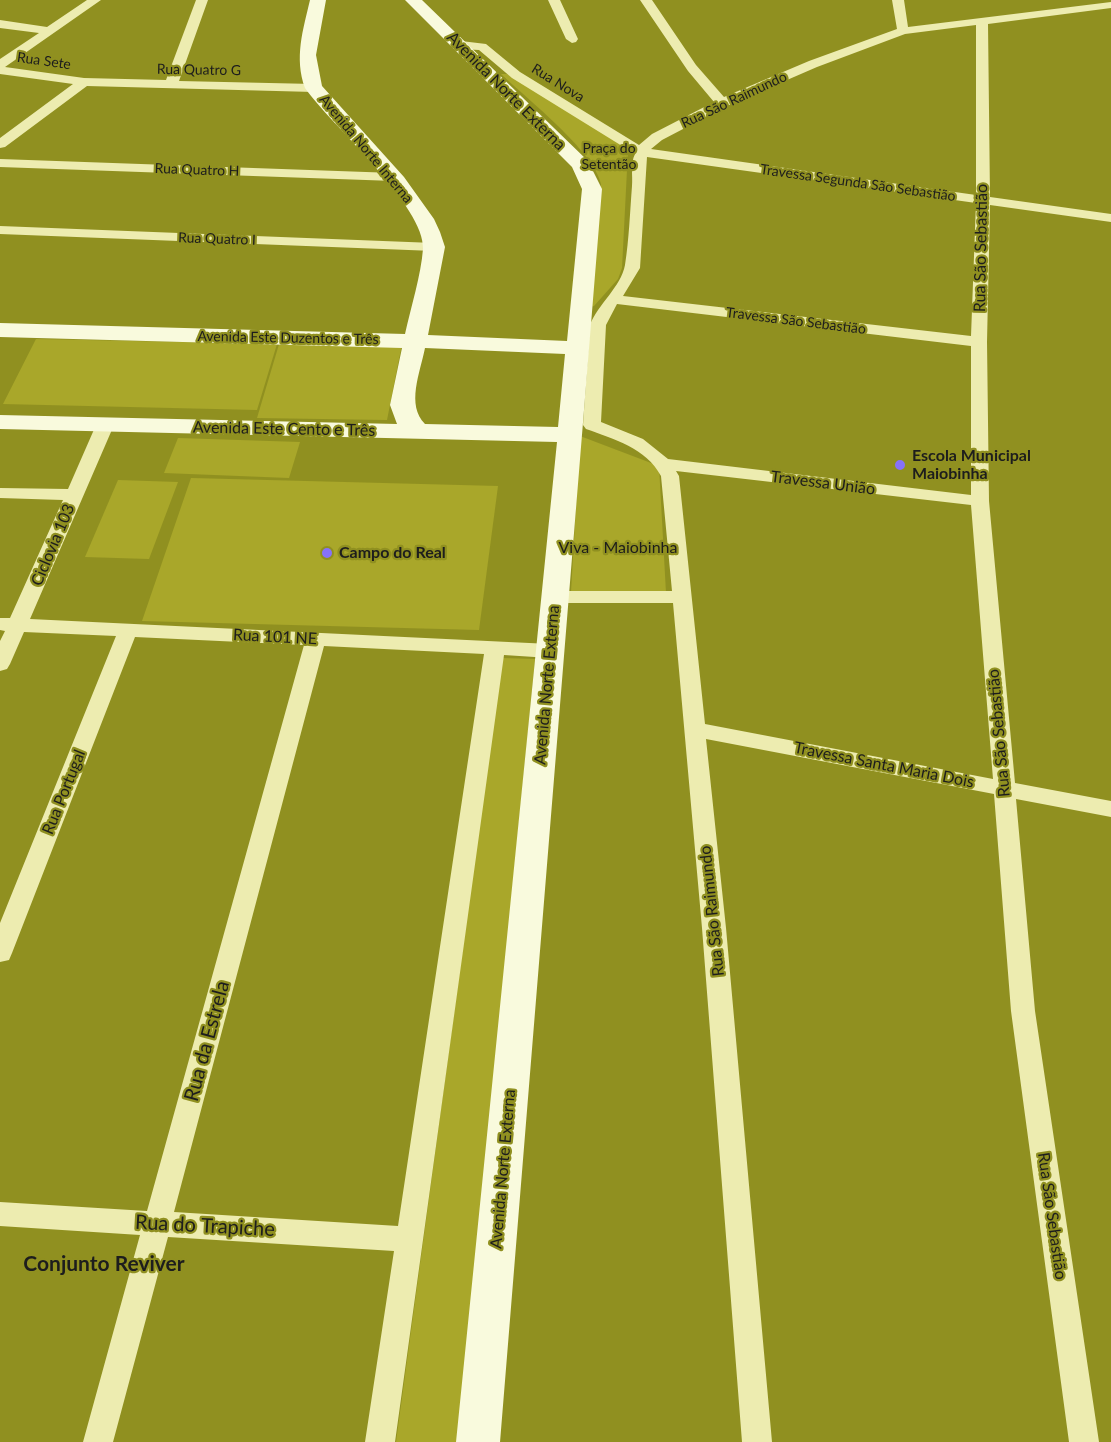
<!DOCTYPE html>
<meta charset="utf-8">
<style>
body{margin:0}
canvas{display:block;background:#909020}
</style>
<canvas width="1111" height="1442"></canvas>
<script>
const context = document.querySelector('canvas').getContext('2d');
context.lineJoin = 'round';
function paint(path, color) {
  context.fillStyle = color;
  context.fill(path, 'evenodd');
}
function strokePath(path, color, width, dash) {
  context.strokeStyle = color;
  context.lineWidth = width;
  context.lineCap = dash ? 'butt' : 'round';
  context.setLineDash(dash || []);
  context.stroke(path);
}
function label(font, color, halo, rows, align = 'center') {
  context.font = font + ' Lato,sans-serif';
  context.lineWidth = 4.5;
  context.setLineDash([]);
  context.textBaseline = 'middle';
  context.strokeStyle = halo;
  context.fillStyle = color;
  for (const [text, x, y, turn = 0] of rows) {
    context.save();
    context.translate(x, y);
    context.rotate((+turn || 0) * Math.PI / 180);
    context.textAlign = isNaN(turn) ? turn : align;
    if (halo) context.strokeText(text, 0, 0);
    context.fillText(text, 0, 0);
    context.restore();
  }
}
const green = new Path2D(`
 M501,74H507L619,142L628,150L622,268L618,279L594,306L590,307L601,184C594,151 527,99 501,74Z
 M36,339L277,344L257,410L3,404Z
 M280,341L402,344L387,420L257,418Z
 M580,436L659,466L666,593L571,592Z
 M178,438L300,442L289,478L164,473Z
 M191,478L498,486L479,630L142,621Z
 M118,480L178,482L149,559L85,557Z
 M502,658L535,659L458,1442H396Z`);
const street = new Path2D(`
 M87,0H101L5,67L84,78L166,80L196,0H208L179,81L314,84L320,88L314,92L87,86L5,147L0,148V138L73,84L0,74V59L39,33L0,28V20L47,27Z
 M548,0H560L578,39L576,42L572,43L566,39Z
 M640,0H652L696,65L724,97L809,61L897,29L892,0H904L908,27L1111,2V8L988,24L990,197L1111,214V222L990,205L987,342L989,501L1015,783L1111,801V817L1016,799L1035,1011L1099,1442H1069L1011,1011L994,794L706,739L726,928L772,1442H742L702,928L673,603H554L547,601L544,597L547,593L554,591H672L661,476C646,448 614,439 586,429L583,425L590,325C598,304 621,287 625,265C629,240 630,212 632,186C633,175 630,164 635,154L512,78L479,50L461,49L455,45L461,41L486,44L520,72L639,145L652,134L714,102L688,71ZM976,25V195L651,149L662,140L727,106L817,67L905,34ZM647,157L976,203L971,336L623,296L640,268ZM617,304L971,346V495L668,459L643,439L601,422L606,325ZM676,471L971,505L993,779L705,724L679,476Z
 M0,159L394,173L401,177L394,181L0,167Z
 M0,226L434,243L441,247L434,251L0,234Z
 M105,420L111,421L114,425L30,619L550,644L557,646L560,651L557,656L550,658L504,655L395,1442H365L394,1251L168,1237L113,1442H83L140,1235L0,1226V1202L147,1211L304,645L135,637L12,953L9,960L0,962V923L116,636L24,632L10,664L7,669L0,671V641L5,631L0,630V618H10L63,500L0,498V488L68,489L96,425L99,421ZM324,646L484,654L398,1226L174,1212Z`);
const secondary = new Path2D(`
 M310,0H326L316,55L322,86L404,177L434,219L440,232L445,247L428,335L567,341L582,189L572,167L405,0H422L588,161L602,189L500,1442H456L557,442L0,429V415L397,424L390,405L402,348L0,337V323L405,334C411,307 421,275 423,249C426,207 330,124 305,88C294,58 303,30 310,0ZM425,348L565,354L558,427L425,424C406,405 420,373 425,348Z`);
const markers = [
 [900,465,6,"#8671fa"],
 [327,553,6,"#8671fa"]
];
const farStreetnames = [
 ["Rua Sete",44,61,8],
 ["Rua Quatro G",199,70,1],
 ["Rua Nova",558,83,32],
 ["Rua São Raimundo",734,100,-25],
 ["Avenida Norte Interna",366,149,50],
 ["Rua Quatro H",197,170,2],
 ["Travessa Segunda São Sebastião",858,183,8],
 ["Rua Quatro I",217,239,2],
 ["Travessa São Sebastião",796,321,7],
 ["Avenida Este Duzentos e Três",288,338,1]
];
const farParknames = [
 ["Praça do",609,148],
 ["Setentão",609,164]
];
const streetNames = [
 ["Avenida Norte Externa",506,91,45],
 ["Rua São Sebastião",981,248,-89],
 ["Avenida Este Cento e Três",284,429,1],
 ["Travessa União",823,483,7],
 ["Ciclovia 103",53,545,-67],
 ["Rua 101 NE",275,637,3],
 ["Avenida Norte Externa",547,685,-85],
 ["Rua São Sebastião",999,733,-95],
 ["Travessa Santa Maria Dois",884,765,11],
 ["Rua Portugal",64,792,-68],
 ["Rua São Raimundo",712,911,-96],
 ["Avenida Norte Externa",503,1169,-85],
 ["Rua São Sebastião",1052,1216,82]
];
const poiNames = [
 ["Escola Municipal",912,456],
 ["Maiobinha",912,474],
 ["Campo do Real",339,553]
];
const parkNames = [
 ["Viva - Maiobinha",618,548]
];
const nearStreetnames = [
 ["Rua da Estrela",207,1041,-75],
 ["Rua do Trapiche",205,1226,3]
];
const nearNeighbourhoodnames = [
 ["Conjunto Reviver",104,1264]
];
paint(green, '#a9a72a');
paint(street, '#edecb0');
paint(secondary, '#f9fadd');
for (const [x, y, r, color] of markers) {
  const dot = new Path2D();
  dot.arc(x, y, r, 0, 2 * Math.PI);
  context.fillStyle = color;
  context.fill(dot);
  strokePath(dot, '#909020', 2);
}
label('14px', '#1d1d1d', '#909020', farStreetnames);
label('14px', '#1d1d1b', '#909020', farParknames);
label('16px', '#1d1d1d', '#909020', streetNames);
label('bold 16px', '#1d1d1d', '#909020', poiNames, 'left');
label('16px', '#1d1d1b', '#909020', parkNames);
label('20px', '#1d1d1d', '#909020', nearStreetnames);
label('bold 21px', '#1d1d1d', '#909020', nearNeighbourhoodnames);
</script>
